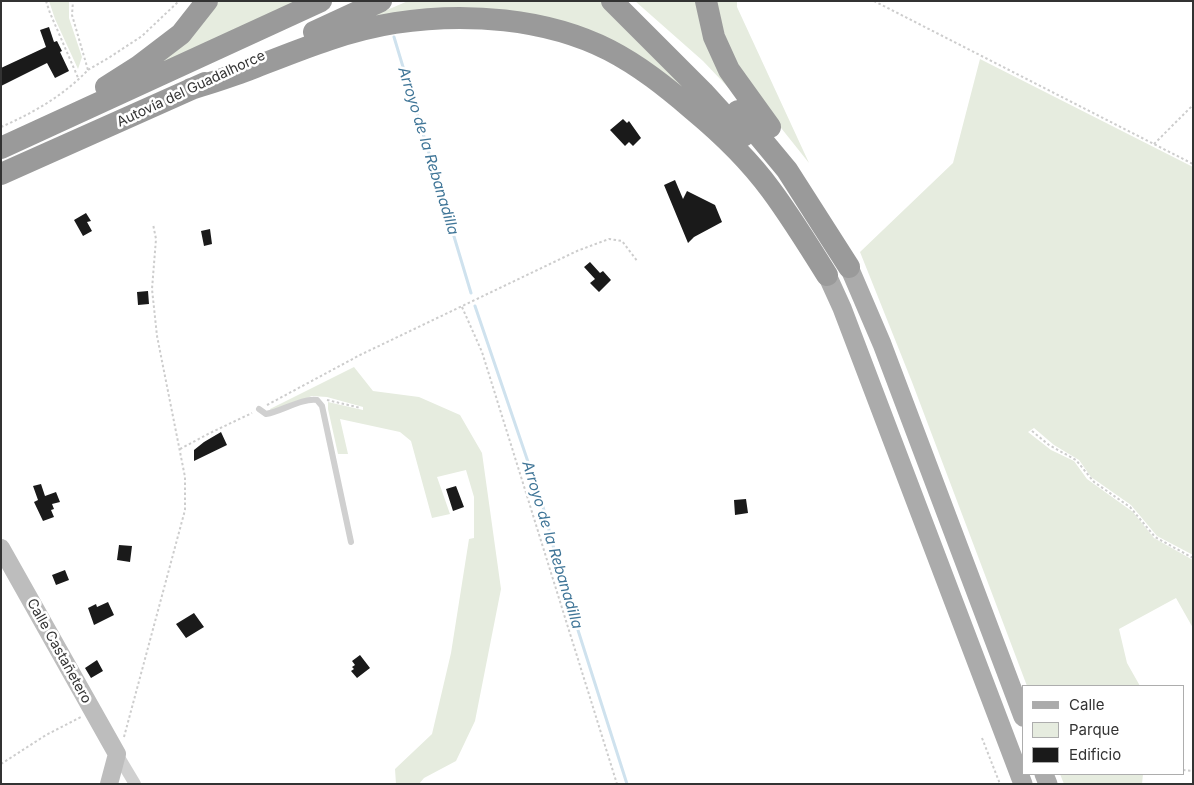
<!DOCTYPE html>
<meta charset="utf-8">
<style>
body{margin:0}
#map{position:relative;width:1194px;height:785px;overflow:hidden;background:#fff;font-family:Inter,sans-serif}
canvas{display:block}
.frame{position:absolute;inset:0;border:2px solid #333;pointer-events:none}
.legend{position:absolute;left:1022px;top:685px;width:162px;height:90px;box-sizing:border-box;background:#fff;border:1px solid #adadad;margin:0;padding:6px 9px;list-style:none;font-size:15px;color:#333}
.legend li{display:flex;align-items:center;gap:10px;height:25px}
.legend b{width:25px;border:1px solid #adadad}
</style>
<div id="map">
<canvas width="1194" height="785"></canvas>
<div class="frame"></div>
<ul class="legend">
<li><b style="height:6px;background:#ababab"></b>Calle</li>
<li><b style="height:14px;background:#e6ecdf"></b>Parque</li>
<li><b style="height:14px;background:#1a1a1a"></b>Edificio</li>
</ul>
</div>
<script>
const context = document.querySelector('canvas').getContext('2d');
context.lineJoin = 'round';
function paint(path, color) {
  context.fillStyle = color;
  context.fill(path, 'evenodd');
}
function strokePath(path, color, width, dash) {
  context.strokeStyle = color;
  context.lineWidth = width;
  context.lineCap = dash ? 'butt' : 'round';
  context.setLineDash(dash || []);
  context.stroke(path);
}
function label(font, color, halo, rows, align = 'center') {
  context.font = font + ' Inter,sans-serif';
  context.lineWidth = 5;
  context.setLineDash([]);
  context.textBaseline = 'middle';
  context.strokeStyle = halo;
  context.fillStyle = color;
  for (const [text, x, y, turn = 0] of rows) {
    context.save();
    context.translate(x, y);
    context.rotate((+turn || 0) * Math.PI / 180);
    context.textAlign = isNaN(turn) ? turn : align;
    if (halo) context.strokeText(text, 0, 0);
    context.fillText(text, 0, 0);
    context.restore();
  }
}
const green = new Path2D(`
 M49,1H69V18L82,57L78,69L55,19Z
 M216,1H299L143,73Z
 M408,1H607L739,139L557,25H352Z
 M635,1H700L742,102L703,61Z
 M716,1H737V7L809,163L754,94L731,60Z
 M980,59L1193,167V555L1157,536L1131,505L1091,477L1079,460L1054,445L1034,428L1028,432L1051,450L1074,461L1087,479L1133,512L1154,538L1193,560V628L1176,598L1119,629L1127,663L1140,686H1027L912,382L860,252L953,163Z
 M354,367L373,391L419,397L460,415L482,453L501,589L475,721L456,761L424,778L419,784H396L395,769L432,734L451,653L469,539L474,538V497L466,470L437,477L450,514L432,518L411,441L400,432L340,419L348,454H338L328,409V402L363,410V407L327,397L312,396L271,411L270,409Z
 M1060,774H1143L1142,784H1064Z`);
const stream = new Path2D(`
 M394,37L471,293
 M475,306L542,503L562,580L627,784`);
const building = new Path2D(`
 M49,27L54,42L57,41L62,51L60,52L69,71L55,78L47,63L1,86V68L46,47L40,30Z
 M623,119L627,123L629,121L641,138L633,146L629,142L625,146L610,130Z
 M675,180L683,199L687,191L715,205L722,222L694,237L688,243L664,185Z
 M86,213L91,221L87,222L92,231L83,236L74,220Z
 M210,229L212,244L204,246L201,231Z
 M590,262L600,273L603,271L611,280L599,292L590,283L595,279L584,267Z
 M148,291L149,304L138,305L137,292Z
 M221,432L227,445L194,461V450L204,442Z
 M41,484L45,496L56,492L60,502L52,504L54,509L51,510L54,517L43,521L34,502L38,500L33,486Z
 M456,486L464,507L453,511L446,489Z
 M746,499L748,513L735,515L734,500Z
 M119,545L132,546L130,562L117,560Z
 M65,570L69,580L56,585L52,575Z
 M108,602L114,615L94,625L88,608L96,604L97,607Z
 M194,613L204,627L186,638L176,624Z
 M360,655L370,668L357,678L351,671L354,669L352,667L355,665L352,661Z
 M97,660L103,671L91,678L85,668Z`);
const path = new Path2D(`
 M46,1L50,13L79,80
 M874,1L1193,164
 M88,70L110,57L142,36L179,1
 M1,127C33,113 63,96 88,70L72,15L73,1
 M1154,144L1193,105
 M462,307L482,352L617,784
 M327,400L361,408
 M267,405L360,355L577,251L609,239L622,241L638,262
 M1032,431L1049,445L1076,460L1094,482L1130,507L1155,537L1193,558
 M180,449L210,433L252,413
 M124,737L185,510V477L157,336L152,289L156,239L153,224
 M982,738L1000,784
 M1,764L46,735L81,717
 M1183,770L1193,771`);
const lane = new Path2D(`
 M259,409L266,414C283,411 301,398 317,400L322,406L351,542`);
const street = new Path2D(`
 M117,754L135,784`);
const secondary = new Path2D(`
 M1,548L117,754L109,784`);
const primary = new Path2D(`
 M849,267L882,344L1023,717
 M827,275L842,308L1023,784
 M1044,774L1048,784`);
const highway = new Path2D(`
 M612,1L703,92L743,136
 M706,1L714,37L729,70L770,127
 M314,32L381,1
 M106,87L139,66L181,34L207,1
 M191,89C210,83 230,77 248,70C297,51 344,31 395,23C465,12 546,18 609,50C640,66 666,87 692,109C721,133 749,160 771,190C791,217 809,246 827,275
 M738,111L787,170L849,267
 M1,148L321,1
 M1,174L205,83`);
const streetNames = [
 ["Autovía del Guadalhorce",191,89,-25],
 ["Calle Castañetero",59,651,61]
];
const waterNames = [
 ["Arroyo de la Rebanadilla",428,151,73],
 ["Arroyo de la Rebanadilla",552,545,73]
];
paint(green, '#e6ecdf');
strokePath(stream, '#cfe2ee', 3);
paint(building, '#1a1a1a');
strokePath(path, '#cdcdcd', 2, [2.5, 2.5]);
strokePath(lane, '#d0d0d0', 6);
strokePath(street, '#d0d0d0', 12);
strokePath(secondary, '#bdbdbd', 18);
strokePath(primary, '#ababab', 19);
strokePath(highway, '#9a9a9a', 22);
label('14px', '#333', '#fff', streetNames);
label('italic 15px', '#3f7597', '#fff', waterNames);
</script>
